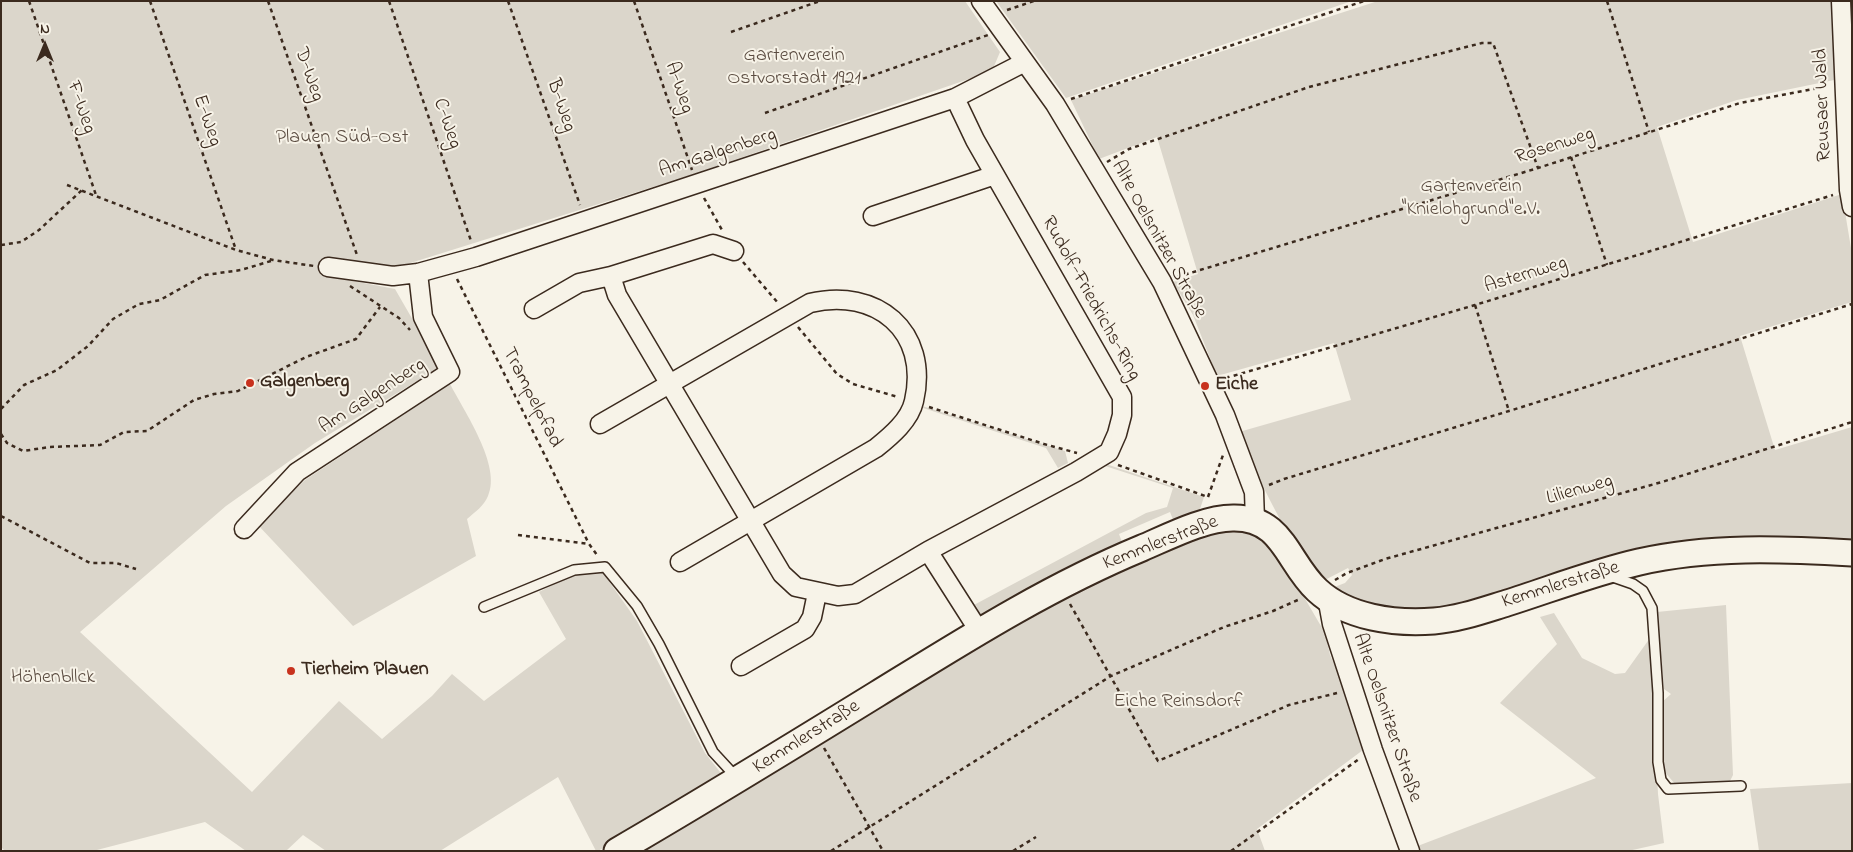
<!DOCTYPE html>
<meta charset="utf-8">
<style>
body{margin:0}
#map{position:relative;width:1853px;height:852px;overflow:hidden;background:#f7f3e8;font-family:"Indie Flower",sans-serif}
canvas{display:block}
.frame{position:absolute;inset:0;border:2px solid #3b2a1e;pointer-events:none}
.north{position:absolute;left:20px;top:20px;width:50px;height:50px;-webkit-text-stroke:4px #f7f3e8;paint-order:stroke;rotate:0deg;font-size:14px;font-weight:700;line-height:20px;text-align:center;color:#3b2a1e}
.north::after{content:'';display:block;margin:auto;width:18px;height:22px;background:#3b2a1e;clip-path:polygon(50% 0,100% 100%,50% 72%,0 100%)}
</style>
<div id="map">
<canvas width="1853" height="852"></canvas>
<div class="frame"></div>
<div class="north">N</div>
</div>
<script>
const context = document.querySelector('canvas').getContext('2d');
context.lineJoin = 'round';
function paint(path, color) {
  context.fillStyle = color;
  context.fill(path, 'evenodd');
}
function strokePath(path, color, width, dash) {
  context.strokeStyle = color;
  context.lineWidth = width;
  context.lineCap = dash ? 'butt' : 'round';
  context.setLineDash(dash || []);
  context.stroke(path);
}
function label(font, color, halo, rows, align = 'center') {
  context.font = font + ' "Indie Flower",sans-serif';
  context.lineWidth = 4;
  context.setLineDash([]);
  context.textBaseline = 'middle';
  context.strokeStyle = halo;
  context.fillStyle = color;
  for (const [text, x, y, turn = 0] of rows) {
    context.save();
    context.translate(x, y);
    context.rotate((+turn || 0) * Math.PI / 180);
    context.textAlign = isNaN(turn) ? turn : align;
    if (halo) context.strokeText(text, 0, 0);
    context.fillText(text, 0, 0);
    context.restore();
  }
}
const green = new Path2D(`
 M1,1H965L1000,52L992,71L688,176L353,281L395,289L440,367L315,443L226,506L80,632L252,792L339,701L382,739L432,696L452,674L484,701L566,639L539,592L596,563L637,621L705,753L724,777L598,851H596L558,777L440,851H326L303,835L286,851H246L205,822L93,851H5L1,847Z
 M996,1H1352L1066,98Z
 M1378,1H1833L1839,79L1737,100L1657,127L1693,242L1842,194L1852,254V302L1740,336L1775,450L1852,427V545L1708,543L1439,615L1378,611L1329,589L1345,583L1352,575L1348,568L1321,582C1286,537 1261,485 1239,432L1351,400L1334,343L1217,376L1193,315L1173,282L1198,274L1157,137L1099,159L1071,100Z
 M450,384C464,411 502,466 488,496C484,506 475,512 467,519L476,556L353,626L257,524L305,480Z
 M919,405L1065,451L1068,463L1058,468L1046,448L917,406Z
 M1106,464L1204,497L1198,515L1174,522L1170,512L1119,534L1122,542L1042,580L992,610L985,617L976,613L972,606L1146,513L1167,507L1173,488L1102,465Z
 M1228,528L1260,534L1290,573L1325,633L1330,655L1342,681L1359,731L1357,735L1363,750L1257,829L1265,851H637L1056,597L1143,554Z
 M1726,605L1733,775L1730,781L1675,784L1664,771L1661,703L1671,694L1664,689L1657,612Z
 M1554,613L1582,658L1615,674L1625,673L1650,638L1658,794L1664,843L1628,851H1417L1415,847L1596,778L1500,703L1557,644L1540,617Z
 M1852,783V851H1759L1750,789Z`);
const path = new Path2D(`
 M29,1L96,195
 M150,1L236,250
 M268,1L357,255
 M389,1L471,241
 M508,1L580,205
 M634,1L692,170
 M1607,1L1649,132
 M1007,10L1034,1
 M731,32L820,1
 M1071,99L1364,1
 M765,113L988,35
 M1571,157L1607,265
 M1107,162L1129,149L1309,87L1482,43H1493L1538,168
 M67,185L236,250L273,260L314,266
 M704,198L722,230
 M1,245L21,242L39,230L82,190
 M743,262L778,303
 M1177,277L1538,168L1740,103L1829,86
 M457,279L589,544
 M350,286L399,318L410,330
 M1475,305L1509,411
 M798,327L837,374L853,384L898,397
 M1226,378L1475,305L1833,195
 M929,407L1044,444L1077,453
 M1,409L24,385L57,370L88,346L113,319L139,304L160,300L205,275L241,270L271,261
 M1,434L7,443L23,451L50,447L100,445L124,432L147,431L194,400L214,394L238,391L306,357L356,339L380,307
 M1118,465L1208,497
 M1269,485L1284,479L1509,411L1852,304
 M1208,497L1223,455
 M1,516L90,563H116L136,569
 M518,535L589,544L597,555
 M1335,580L1347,573L1385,559L1662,482L1852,422
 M1070,604L1158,761L1289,705L1337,693
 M824,748L883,851
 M831,851L1111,676L1224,627L1273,611L1300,599
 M1013,851L1036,837
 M1231,851L1359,759`);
const lane = new Path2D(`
 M1610,576L1633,584L1643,591L1652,608L1658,693V762L1661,780L1668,789L1741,786
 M484,607L574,570L605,567L637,606L659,644L713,752L737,778`);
const street = new Path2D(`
 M981,1L1055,104L1162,282L1225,415L1254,492L1255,520
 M1841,1L1849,190L1852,207
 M955,98L975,140L1122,397V415L1117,434L1109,452L1076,472L928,551L979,631
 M873,216L995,175
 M734,251L713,244L611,276L617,295L782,574L796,587L838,596L855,594L928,551
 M328,267L393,276L418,273L476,257L955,98L1025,62
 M534,309L579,283L611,276
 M600,424L810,303C876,287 930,331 914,401C910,420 891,436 876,448L680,562
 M244,529L297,472L450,372L423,317L418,273
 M1327,597L1332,624L1373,750L1410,851
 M741,666L805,629L812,617L817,593`);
const secondary = new Path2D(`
 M617,851C705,800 791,747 877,694C963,641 1048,587 1142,548C1168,537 1204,518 1233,518C1283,517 1287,562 1317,590C1347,618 1395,624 1434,621C1459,619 1484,610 1507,603C1551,589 1595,572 1639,562C1709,546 1781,549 1852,553`);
const markers = [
 [250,383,5,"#c8321e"],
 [1205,386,5,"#c8321e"],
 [291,671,5,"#c8321e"]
];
const parkNames = [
 ["Gartenverein",794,57],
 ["Ostvorstadt 1921",794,80],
 ["Plauen Süd-Ost",342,139],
 ["Gartenverein",1471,188],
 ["\"Knielohgrund\"e.V.",1471,211],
 ["Höhenbllck",53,679],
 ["Eiche Reinsdorf",1178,703]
];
const streetNames = [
 ["D-Weg",308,75,71],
 ["A-Weg",678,88,71],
 ["Reusaer Wald",1824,105,-92],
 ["B-Weg",560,106,71],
 ["F-Weg",80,108,71],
 ["E-Weg",206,121,71],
 ["C-Weg",446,124,71],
 ["Rosenweg",1555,147,-18],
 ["Am Galgenberg",718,154,-18],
 ["Alte Oelsnitzer Straße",1158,240,61],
 ["Asternweg",1526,276,-17],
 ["Rudolf-Friedrichs-Ring",1090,299,61],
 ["Am Galgenberg",373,397,-33],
 ["Trampelpfad",531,398,63],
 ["Lilienweg",1580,491,-16],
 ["Kemmlerstraße",1161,544,-21],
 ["Kemmlerstraße",1561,586,-17],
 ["Alte Oelsnitzer Straße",1386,718,71],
 ["Kemmlerstraße",807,738,-32]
];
const poiNames = [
 ["Galgenberg",260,383],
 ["Eiche",1215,386],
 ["Tierheim Plauen",301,671]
];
paint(green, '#dbd6cb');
strokePath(lane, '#3b2a1e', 12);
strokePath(street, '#3b2a1e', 21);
strokePath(secondary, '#3b2a1e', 29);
strokePath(path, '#3b2a1e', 2.5, [4, 4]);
strokePath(lane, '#f7f3e8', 9);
strokePath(street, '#f7f3e8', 18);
strokePath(secondary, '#f7f3e8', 25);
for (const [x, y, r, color] of markers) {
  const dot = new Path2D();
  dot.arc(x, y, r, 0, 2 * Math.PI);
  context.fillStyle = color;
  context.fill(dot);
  strokePath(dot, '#f7f3e8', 2);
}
label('20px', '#5b4c41', '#f7f3e8', parkNames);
label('20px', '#3b2a1e', '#f7f3e8', streetNames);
label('bold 20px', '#3b2a1e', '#f7f3e8', poiNames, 'left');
</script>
